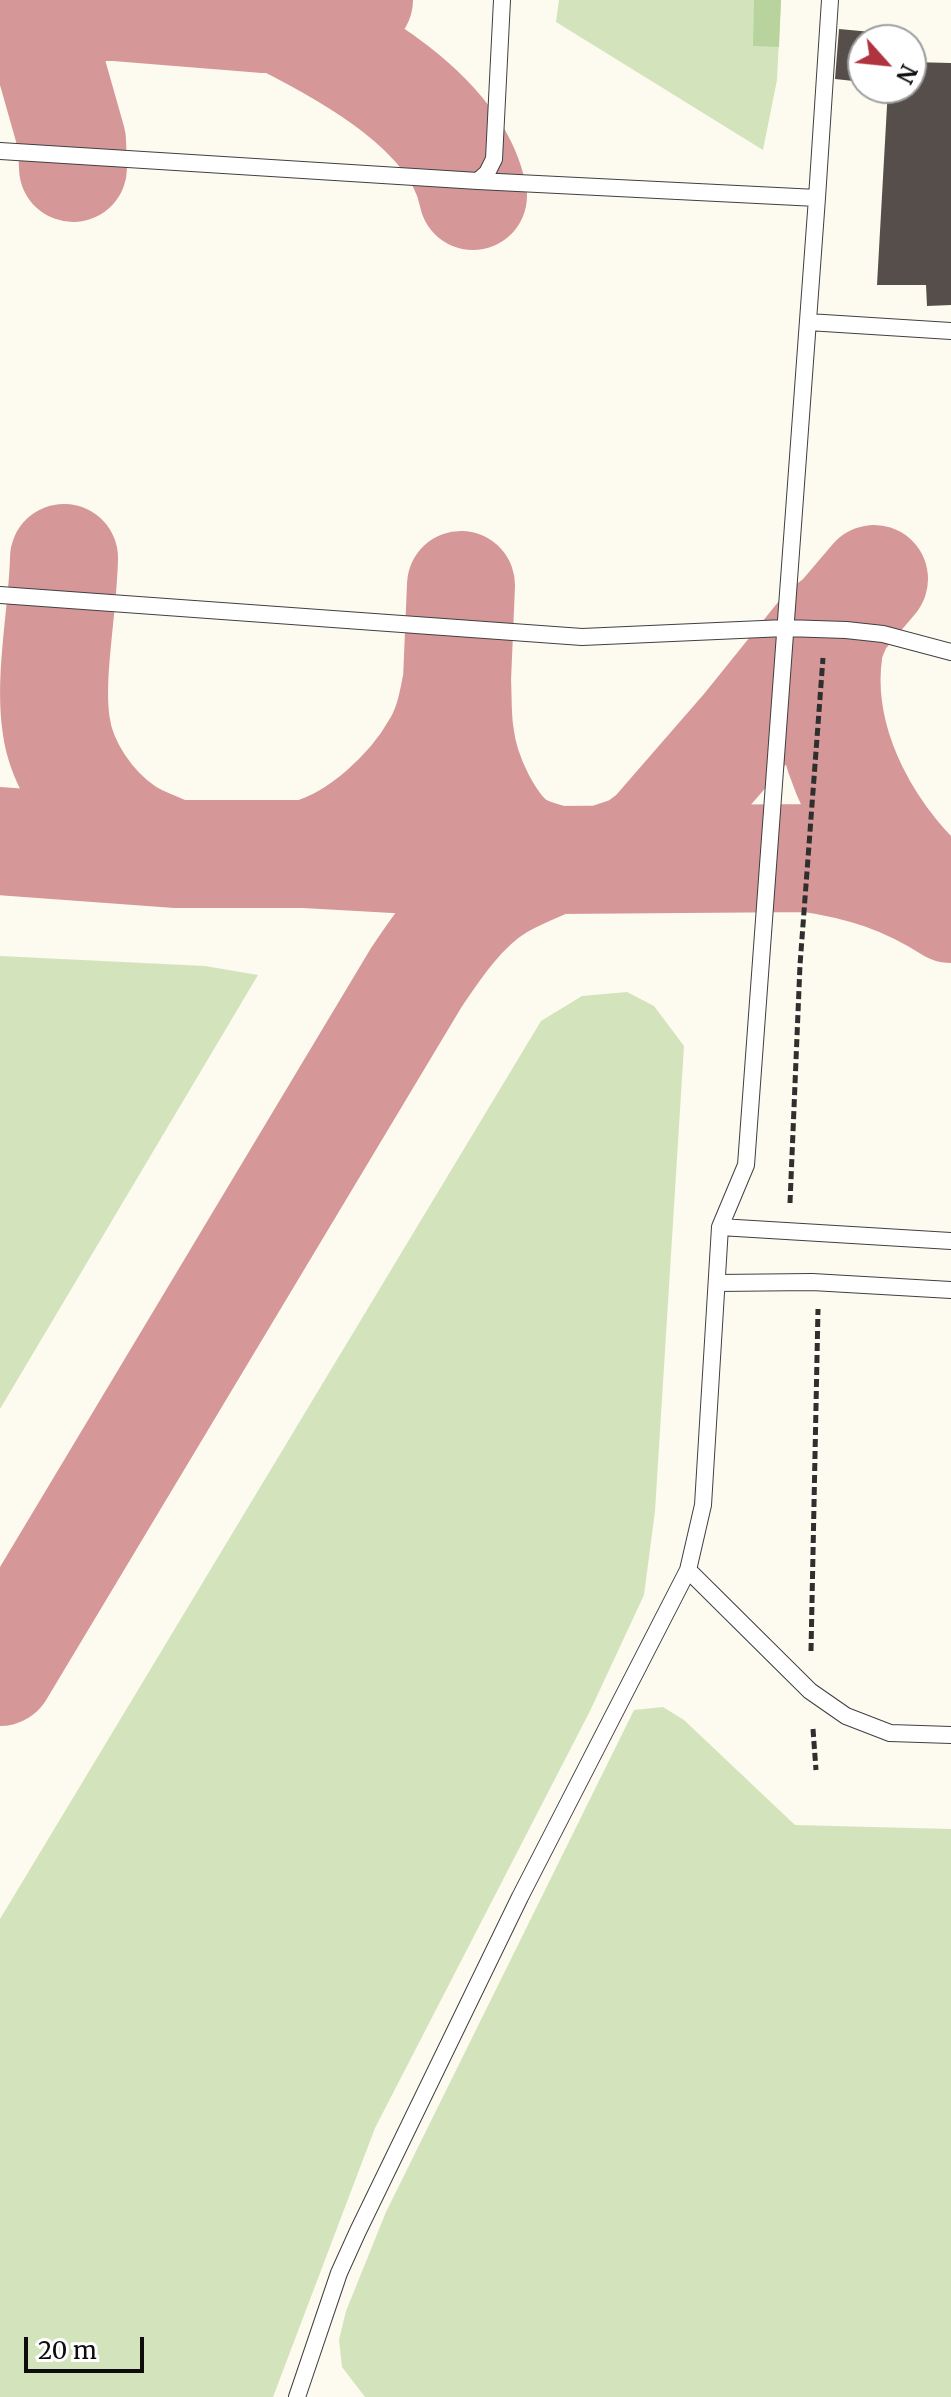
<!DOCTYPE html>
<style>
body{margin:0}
#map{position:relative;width:951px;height:2397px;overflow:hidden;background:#fdfaef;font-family:Merriweather,serif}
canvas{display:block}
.north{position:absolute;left:847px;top:24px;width:80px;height:80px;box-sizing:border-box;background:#fff;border:2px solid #9e9e9e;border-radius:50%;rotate:117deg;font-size:22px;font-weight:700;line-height:32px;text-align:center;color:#0d0d0d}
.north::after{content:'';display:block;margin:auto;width:28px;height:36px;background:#af3440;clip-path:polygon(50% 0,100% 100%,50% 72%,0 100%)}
.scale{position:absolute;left:24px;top:2337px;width:120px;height:36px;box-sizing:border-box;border:4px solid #0d0d0d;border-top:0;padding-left:10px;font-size:24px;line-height:28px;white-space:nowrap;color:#0d0d0d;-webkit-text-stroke:6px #fff;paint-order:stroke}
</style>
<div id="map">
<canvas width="951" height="2397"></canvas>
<div class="north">N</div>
<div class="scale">20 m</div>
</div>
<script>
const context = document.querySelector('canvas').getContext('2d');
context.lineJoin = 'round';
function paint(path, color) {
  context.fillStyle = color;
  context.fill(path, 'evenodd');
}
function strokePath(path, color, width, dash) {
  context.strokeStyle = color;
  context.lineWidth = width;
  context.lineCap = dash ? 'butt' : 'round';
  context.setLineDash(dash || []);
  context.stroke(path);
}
const green = new Path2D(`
 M559,0H781L777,80L763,150L556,22Z
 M0,956L205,966L258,975L0,1409Z
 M627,992L654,1006L684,1046L655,1511L644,1595L590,1711L375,2128L273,2397H0V1919L541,1021L582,996Z
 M663,1707L684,1720L795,1825L951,1829V2397H365L342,2367L339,2340L346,2311L386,2212L634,1710Z`);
const forest = new Path2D(`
 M754,0H781L779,47L753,46Z`);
const taxiway = new Path2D(`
 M32,0L72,141L73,168
 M0,6L114,7L263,19H315L336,15L359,0
 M279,19C349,54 457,113 473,196
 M64,558C63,610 49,675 56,724C61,765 91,808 125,831C140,841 158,847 175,854
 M840,619C836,628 831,638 829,648C814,745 872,847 947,905
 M449,753L457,680L461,585
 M0,841L175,854H306L431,861L809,858C863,866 905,880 951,909
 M306,854C357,841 411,792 437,745C449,725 453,702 457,680C458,698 457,717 460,735C464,771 489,829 520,847C530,853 544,856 555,860
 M604,859L634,849L653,835L746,728L825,630L840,619L874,579
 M0,1672L416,978C438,945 464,907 499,886C516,876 536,868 555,860`);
const building = new Path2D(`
 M839,29L893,34L892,40H863V82L835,79Z
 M911,62L951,63V305L927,306L926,285H877L888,88H911Z`);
const path = new Path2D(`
 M790,1203L800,965L823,658
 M811,1651L818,1309
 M813,1729L816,1770`);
const lane = new Path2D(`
 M0,151L478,181L487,173L494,159L502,0
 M478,181L817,198
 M808,322L951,331
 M0,595L582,637L785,628L846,630L883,634L951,652
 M720,1227L951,1241
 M717,1283L812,1282L951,1290
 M688,1570L810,1691L846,1716L890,1733L951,1735
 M297,2397L339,2273L358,2231L520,1897L688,1570L703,1505L720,1227L746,1165L817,198L830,0`);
paint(green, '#d3e4bc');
paint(forest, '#b8d39d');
strokePath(taxiway, '#d69798', 108);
paint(building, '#554e4b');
strokePath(lane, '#404040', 18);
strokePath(path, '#2f2f2f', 5, [8, 4]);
strokePath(lane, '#fff', 16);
</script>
